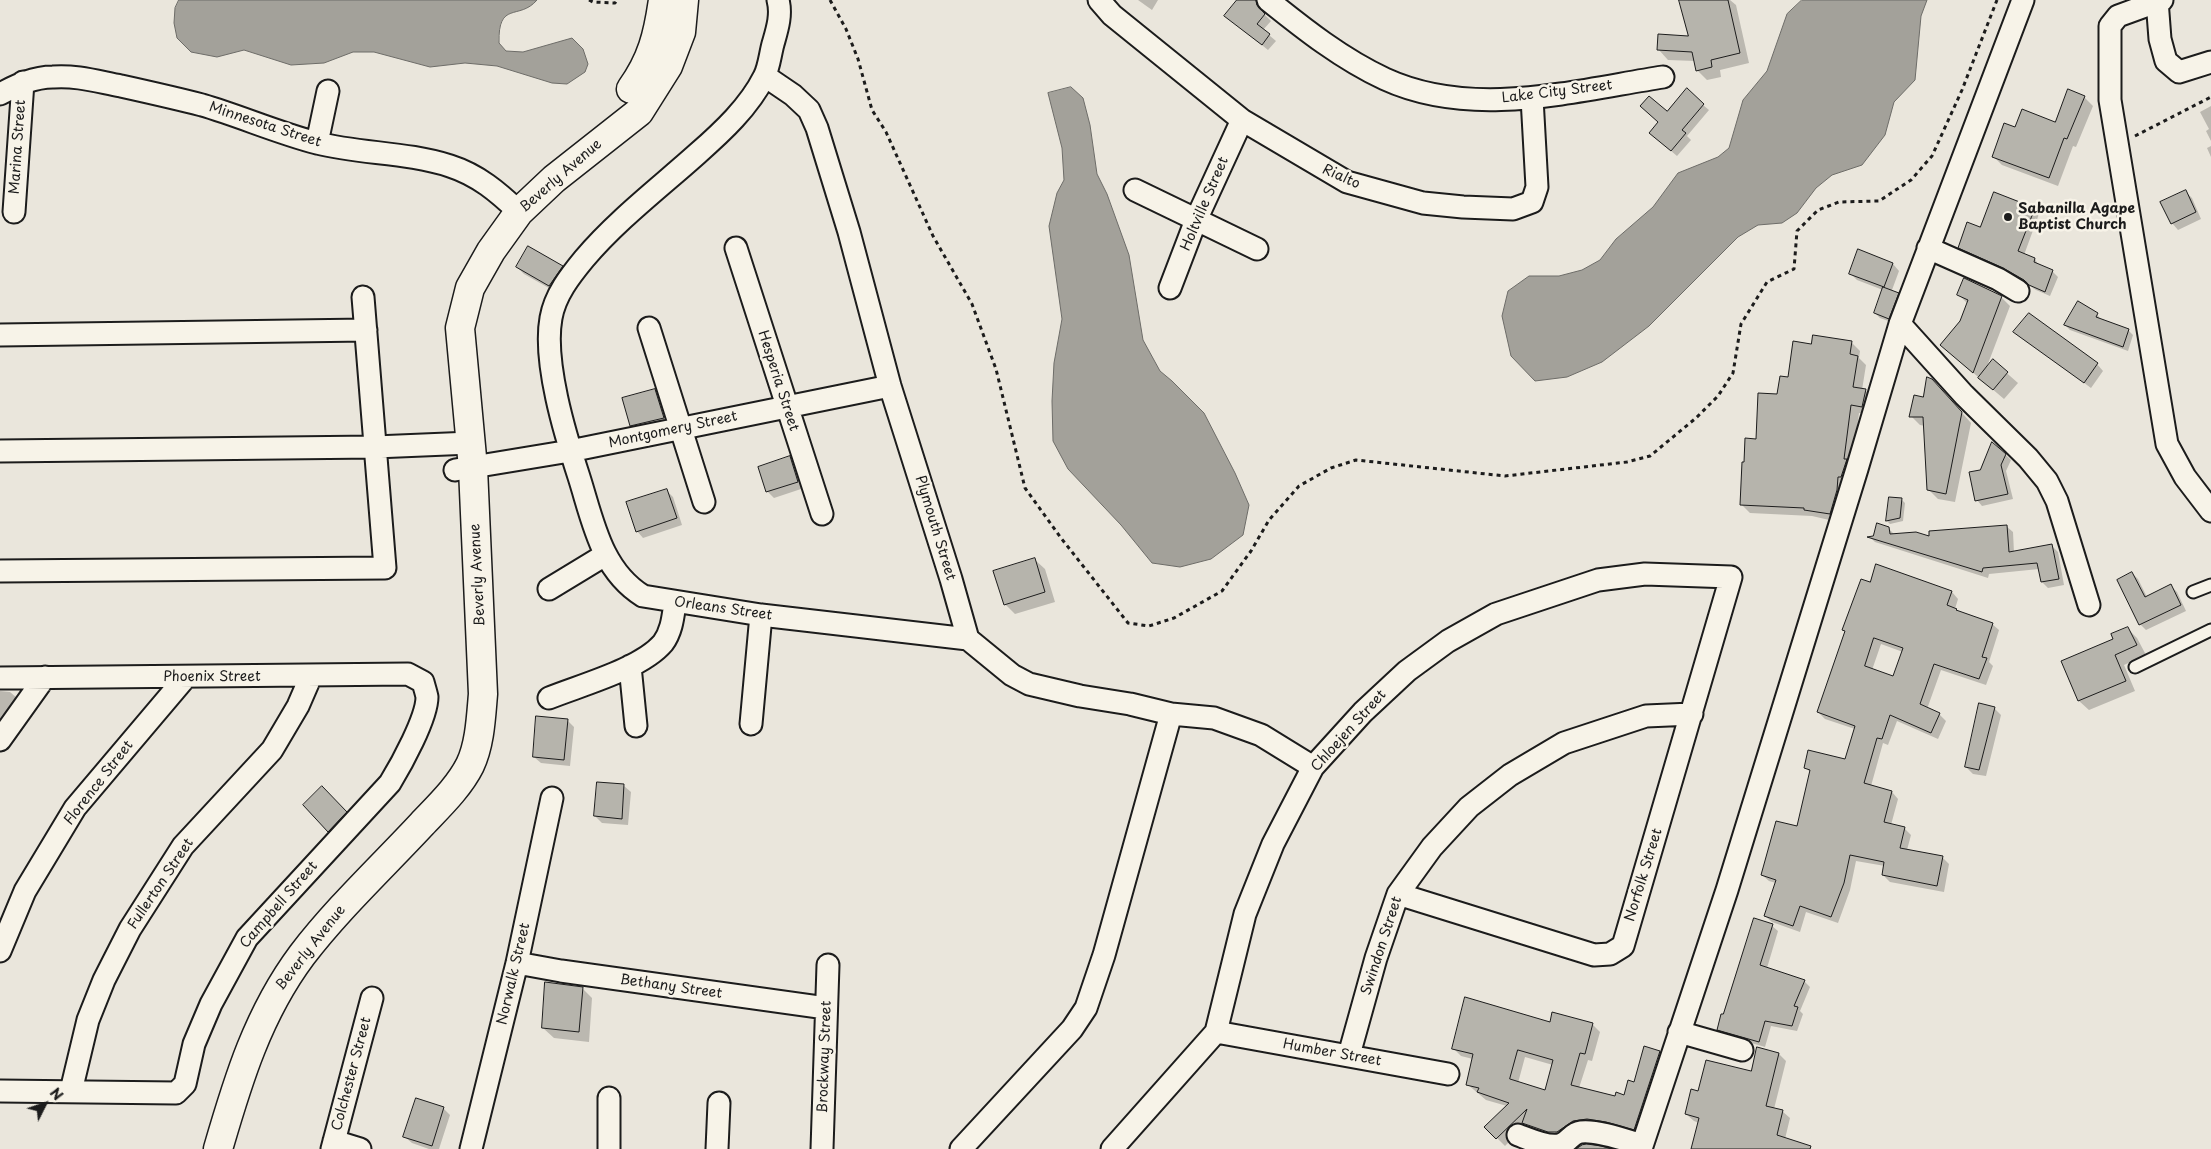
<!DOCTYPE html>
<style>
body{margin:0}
#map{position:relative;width:2211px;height:1149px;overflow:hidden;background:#eae6dc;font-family:"Playpen Sans",sans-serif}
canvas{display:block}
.north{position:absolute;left:20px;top:1079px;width:50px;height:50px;-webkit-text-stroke:4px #f7f3e8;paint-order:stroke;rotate:49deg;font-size:14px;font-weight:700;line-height:20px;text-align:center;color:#1c1c1c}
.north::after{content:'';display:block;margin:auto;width:18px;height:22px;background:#1c1c1c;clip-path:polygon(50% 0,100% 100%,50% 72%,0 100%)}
</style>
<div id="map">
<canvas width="2211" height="1149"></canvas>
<div class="north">N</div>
</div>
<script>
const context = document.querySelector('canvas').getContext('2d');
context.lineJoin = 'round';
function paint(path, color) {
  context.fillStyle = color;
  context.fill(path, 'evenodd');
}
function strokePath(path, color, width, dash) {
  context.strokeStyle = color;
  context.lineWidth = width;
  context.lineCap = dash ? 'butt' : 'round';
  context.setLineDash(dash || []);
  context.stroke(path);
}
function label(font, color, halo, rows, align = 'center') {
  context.font = font + ' "Playpen Sans",sans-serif';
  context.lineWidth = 5;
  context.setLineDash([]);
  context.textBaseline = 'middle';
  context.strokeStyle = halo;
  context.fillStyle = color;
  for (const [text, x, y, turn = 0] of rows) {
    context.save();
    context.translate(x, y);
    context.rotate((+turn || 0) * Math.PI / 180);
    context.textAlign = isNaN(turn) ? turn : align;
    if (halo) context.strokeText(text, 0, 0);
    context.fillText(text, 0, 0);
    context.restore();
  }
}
const water = new Path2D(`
 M179,0H537C519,21 498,0 499,43L506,51L523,52L572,38L583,49L588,64L585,72L567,84L552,83L497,66L465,63L430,67L374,52H353L324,63L291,65L244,50L217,57L191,52L177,38L174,23L175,8Z
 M1802,0H1927L1921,16L1915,80L1894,102L1885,135L1862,165L1832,175L1816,188L1797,213L1782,223L1758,225L1738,237L1649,326L1602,362L1567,377L1535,381L1511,356L1502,316L1508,291L1529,276H1559L1582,270L1600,260L1616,239L1653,207L1678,173L1718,157L1729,148L1743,100L1767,71L1787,14Z
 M1071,87L1083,98L1090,125L1097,174L1107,194L1129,255L1143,340L1160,371L1172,381L1204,413L1235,473L1249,505L1243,535L1211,559L1180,567L1152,563L1121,525L1068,469L1053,441L1052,401L1054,363L1062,319L1049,226L1057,193L1064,180L1062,148L1048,93Z`);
const shadow = new Path2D(`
 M1138,0H1158L1152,10Z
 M1239,0H1260L1262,3V12L1271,21L1263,30L1276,41L1268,50L1226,16Z
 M1688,0H1730L1736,5L1749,63L1720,70L1721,77L1707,80L1697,70L1695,61L1668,60L1659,50L1690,37Z
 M2084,97L2093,106L2076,147L2073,146L2058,186L2002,165L1993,156L2015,129L2055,124Z
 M1703,105L1709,110L1687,136L1691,140L1677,156L1657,139L1660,123L1667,113Z
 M2211,106V141L2206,131L2209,129L2200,112Z
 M2211,146V157L2207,148Z
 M2186,192L2192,198L2201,219L2178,230L2172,223Z
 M2034,209L2039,214L2024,255L2035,259L2039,266L2052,271L2058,277L2050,296L2036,290L2010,273L1965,252L1959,247L1981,229Z
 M1858,251L1893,264L1899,271L1892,290L1903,299L1894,323L1880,318L1875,313L1883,290L1857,280L1850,273Z
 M517,267H562L569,273L556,292L524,274Z
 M1959,295L2001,297L2010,306L1986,369L1993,361L2018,383L2004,399L1950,353L1968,304Z
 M2097,314L2101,320L2128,330L2133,335L2128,351L2070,330L2065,325Z
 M2015,332L2097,364L2103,371L2091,388Z
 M1852,343L1860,351L1859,358L1866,365L1862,390H1865L1874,399L1870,414L1859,413L1852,467L1838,522L1812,516L1750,513L1741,504L1745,463L1779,396L1812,346Z
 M1941,389L1971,423L1955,502L1938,499L1928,489L1925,426L1920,425L1911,416L1924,399Z
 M655,391L662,397L670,424L638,432L631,425Z
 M1995,445L2011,460L2006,471L2013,499L1982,506L1977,500L1981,471Z
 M790,458L797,464L804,488L774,498L768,492L759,468Z
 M666,490L673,497L682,525L643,538L637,531Z
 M1890,498L1902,500L1905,503L1903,521L1890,524L1887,521Z
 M2006,526L2013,532L2014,553L2052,546L2058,552L2064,585L2048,588L2042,582L2039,569L1989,574L1988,578L1875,542L1870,537L1888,528L1895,535L1931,538Z
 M1034,559L1045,569L1055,602L1015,614L1005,604Z
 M2132,573L2138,579L2147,597L2171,586L2177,592L2186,611L2146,630L2140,624Z
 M1871,584L1952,592L1958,599L1955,609L1959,613L1992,624L1999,630L1989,662L1993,666L1986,685L1941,670L1927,709L1939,714L1946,721L1938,739L1897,721L1888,745L1883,743L1871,786L1892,792L1898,799L1891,825L1904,828L1911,835L1907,850L1942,857L1949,864L1944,892L1890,882L1883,875L1885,866L1856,861L1850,890L1838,923L1806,912L1800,932L1772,922L1765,916L1776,883L1769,881L1762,875L1798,828L1811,773L1806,768L1846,761L1855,729L1825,719L1818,712ZM1881,644L1903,652L1894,677L1872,670Z
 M2127,628L2137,638L2146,655L2124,665L2135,691L2089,710L2079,701L2115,640Z
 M0,691L10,692L17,698L0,730Z
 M1994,708L2001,715L1986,776L1973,774L1966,767Z
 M567,720L574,727L570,766L541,763L534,757Z
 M624,786L631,792L628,825L602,823L595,816Z
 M322,788L352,819L336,837L304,805Z
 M1772,926L1778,931L1767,968L1804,981L1810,987L1800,1011L1803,1014L1797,1031L1771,1026L1765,1047L1724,1035L1718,1029Z
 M582,988L592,998L589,1042L554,1038L543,1028Z
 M1551,1024H1592L1600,1032L1592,1061L1588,1060L1579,1088L1616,1098L1625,1096L1635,1084L1644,1047L1660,1052L1667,1059L1642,1136L1565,1139L1532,1131L1526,1125L1505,1146L1486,1127L1507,1106L1486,1100L1467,1084L1473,1059L1461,1056L1453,1048ZM1525,1057L1553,1065L1546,1091L1518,1083Z
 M1779,1054L1786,1061L1774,1109L1782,1111L1790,1118L1785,1139L1803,1149H1692L1699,1123L1694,1121L1686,1114L1699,1093L1752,1072Z
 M443,1108L450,1115L439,1149H429L412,1143L405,1137Z`);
const building = new Path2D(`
 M1237,0H1256L1257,5L1265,14L1257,24L1270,34L1262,45L1224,16Z
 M1679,0H1728L1740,53L1711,60L1712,67L1696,71L1692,52L1657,50L1658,34L1688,36Z
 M1687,88L1704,104L1682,130L1686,133L1671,151L1649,133L1658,122L1640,106L1649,96L1667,111Z
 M2068,89L2085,96L2067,139L2064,138L2049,178L1992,157L2004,123L2015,127L2022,109L2055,122Z
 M2186,190L2196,212L2171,224L2160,202Z
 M1994,192L2035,208L2018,251L2035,258L2034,262L2053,270L2045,292L2029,285L2024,280L2003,268L1958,248L1967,222L1980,227Z
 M528,246L563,266L549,286L516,267Z
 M1858,249L1893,263L1884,287L1849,274Z
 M1964,278L2002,296L1973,373L1940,345L1960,321L1968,300L1957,295Z
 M1883,287L1899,293L1889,319L1874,313Z
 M2078,301L2098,313L2096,317L2129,329L2123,347L2064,325Z
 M2029,313L2098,363L2084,383L2013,332Z
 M1813,335L1852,341L1850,354L1858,356L1853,387L1866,389L1862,407L1851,405L1844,459H1847L1841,477H1838L1837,490L1830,514L1804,510V508L1740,505L1742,462H1744L1745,438L1756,439L1758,393L1777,394L1780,376L1788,377L1793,341L1811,344Z
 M1993,359L2008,372L1993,390L1978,378Z
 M1927,377L1932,379L1962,412L1946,494L1927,490L1923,417H1909L1914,395L1923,397Z
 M655,389L664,418L630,426L622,398Z
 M1992,442L2006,454L2001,465L2008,494L1975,501L1969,472L1980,470Z
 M790,456L798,482L766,492L758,467Z
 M667,489L677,518L636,532L626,502Z
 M1889,497L1902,498L1900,518L1886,521Z
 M1877,523L1889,527L1890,534L1916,532L1929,536V531L2007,525L2009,552L2052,544L2059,579L2041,582L2037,563L1983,568L1982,572L1867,537L1873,536Z
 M1035,558L1045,592L1004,605L993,571Z
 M1876,564L1952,591L1947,605L1957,609L1956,610L1993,623L1982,657L1987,658L1979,679L1934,664L1920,704L1940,713L1931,733L1890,715L1882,739L1877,738L1864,783L1892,791L1884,822L1905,827L1900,848L1943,856L1937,886L1882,875L1884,862L1850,855L1844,883L1831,917L1800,906L1793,926L1764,916L1776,880L1761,875L1776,821L1797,826L1810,770L1804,768L1808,750L1845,759L1855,726L1817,712L1845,631L1842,630L1861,579L1870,582ZM1874,638L1903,648L1893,676L1865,666Z
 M2132,572L2145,597L2171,584L2181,605L2139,625L2117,580Z
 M2128,627L2137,645L2115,655L2126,681L2078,701L2061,661L2113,639L2111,634Z
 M1979,703L1995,707L1979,770L1965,767Z
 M536,716L568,719L564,760L533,757Z
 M597,782L624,784L622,819L594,816Z
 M322,786L347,812L328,832L303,805Z
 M1754,918L1773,924L1760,965L1805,980L1794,1006L1798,1007L1792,1026L1765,1021L1759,1042L1717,1030L1721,1014H1723Z
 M545,982L583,987L579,1032L542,1028Z
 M1465,997L1550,1022L1552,1012L1593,1023L1585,1054L1580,1053L1571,1085L1615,1096L1616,1092L1624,1095L1628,1080L1634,1082L1644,1046L1660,1051L1634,1130L1606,1122L1587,1119L1573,1121L1557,1132H1548L1522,1123L1527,1109L1496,1139L1484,1127L1509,1103L1477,1092L1479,1088L1466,1085L1473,1054L1452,1049ZM1518,1050L1553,1060L1545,1090L1510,1079Z
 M1757,1047L1779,1053L1766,1106L1783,1110L1777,1135L1811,1146L1810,1149H1691L1699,1118L1685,1114L1691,1089L1698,1091L1706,1060L1751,1071Z
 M416,1098L444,1107L432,1146L403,1137Z
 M1587,1144L1601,1146L1612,1149H1576L1582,1145Z`);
const path = new Path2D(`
 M589,0L593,2L615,3L617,0
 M830,0L846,29L858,59L872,110L886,132L933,236L972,304L996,369L1025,488L1061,538L1128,623L1149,626L1174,618L1222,591L1251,551L1269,520L1299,486L1331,468L1356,460L1505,476L1627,462L1650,456L1696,418L1718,396L1733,373L1741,324L1767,282L1794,269L1797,231L1818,210L1839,202L1879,201L1911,180L1932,156L1962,90L1997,0
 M2135,136L2211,97`);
const lane = new Path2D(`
 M2193,592L2211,585
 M2135,667L2211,630`);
const street = new Path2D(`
 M778,0C782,15 777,30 773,44C770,55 769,68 764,77C749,107 722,132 697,154C659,188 617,220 584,259C570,276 555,295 551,318C543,362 565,434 579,477C593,521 601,570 643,596L761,615L968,639
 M1099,0L1112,15L1242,120L1347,182L1423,203L1463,207L1513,209L1532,202L1537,187L1532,98
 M1268,0C1304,29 1342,59 1385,79C1472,119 1573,91 1663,77
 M2157,0L2160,39L2166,61L2179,72L2211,62
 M2162,0L2118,16L2110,26V100L2167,444L2185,477L2211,511
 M765,76L793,95L809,110L817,128L849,232L890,386L951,579L968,639L1012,675L1029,684L1080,696L1130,704L1171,714L1214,718L1261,735L1313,767
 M0,94C17,85 34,77 53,77C76,75 99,82 121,86C148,92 175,98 202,105C240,116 278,133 317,143C361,154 407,152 450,166C478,175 498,192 519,212
 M317,143L328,91
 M1135,190L1257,249
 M14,212L23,82
 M736,248L822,514
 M1928,248L1998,279L2018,291
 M1170,288L1196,220L1242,120
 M1900,324L1964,395L2028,458L2047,481L2057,501L2089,605
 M649,328L704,502
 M0,335L366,330
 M0,451L375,447L471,443
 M455,470L570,451L890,386
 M0,571L385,568L363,297
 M549,589L605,555
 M630,666L636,726
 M0,678L408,674L423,682C424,686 426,692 427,697C427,718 401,765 390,783L247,938L211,1004L194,1044L185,1084L176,1093L0,1091
 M549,698C581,685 641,669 663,643C672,631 673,616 675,603
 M751,724L761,615
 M0,740L45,677
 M0,951L25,891L75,808L185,678
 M517,963L561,971L826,1008
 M1216,1032L1448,1074
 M1679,1032L1742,1050
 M1349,1055L1376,958L1398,894L1432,847L1469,807L1510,775L1564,743L1646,716L1692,714
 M71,1091L88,1020L104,980L130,929L183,846L272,750L298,706L311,676
 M1518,1135C1529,1139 1550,1149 1562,1144C1569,1141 1572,1133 1581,1132C1598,1130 1625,1140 1642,1145
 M334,1141L360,1149
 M332,1149L372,998
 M471,1149L517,963L552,798
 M609,1149V1098
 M717,1149L719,1103
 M822,1149L828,965
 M961,1149L1072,1029L1086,1008L1104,955L1171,714
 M1112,1149L1216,1032L1245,914L1273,844L1313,767L1363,712L1407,671L1448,641L1496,614L1598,580L1645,574L1731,577L1623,946L1610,954L1594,955L1398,894
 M1641,1149L1727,890L1857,469L1900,324L2023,0`);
const secondary = new Path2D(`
 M631,89C652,60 658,35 663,0
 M218,1149C238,1080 258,1014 302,955C338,908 382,867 422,824C439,806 459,787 470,765C480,744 481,717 483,694L473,468L460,328L470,288L491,251L519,212L554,179L639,112L668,66L681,32L684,0`);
const markers = [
 [2008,217,5,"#1c1c1c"]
];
const streetNames = [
 ["Lake City Street",1557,92,-7],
 ["Minnesota Street",265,125,18],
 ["Marina Street",18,147,-86],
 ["Beverly Avenue",561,176,-41],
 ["Rialto",1341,177,24],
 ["Holtville Street",1205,204,-67],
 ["Hesperia Street",778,381,72],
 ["Montgomery Street",673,430,-12],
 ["Plymouth Street",935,528,73],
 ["Beverly Avenue",478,575,-93],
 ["Orleans Street",723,609,8],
 ["Phoenix Street",212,677],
 ["Chloejen Street",1349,731,-48],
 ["Florence Street",99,783,-52],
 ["Norfolk Street",1644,875,-73],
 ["Fullerton Street",161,884,-56],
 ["Campbell Street",279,905,-49],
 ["Swindon Street",1382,946,-72],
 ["Beverly Avenue",311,948,-52],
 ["Norwalk Street",514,974,-77],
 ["Bethany Street",671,987,8],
 ["Humber Street",1332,1053,10],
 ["Brockway Street",825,1057,-88],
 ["Colchester Street",352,1074,-75]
];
const poiNames = [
 ["Sabanilla Agape",2018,209],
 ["Baptist Church",2018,225]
];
paint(water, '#a3a19a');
strokePath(water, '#6d6c68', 1);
paint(shadow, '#0003');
paint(building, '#b6b4ac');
strokePath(building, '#1c1c1c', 1);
strokePath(lane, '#1c1c1c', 15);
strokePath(street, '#1c1c1c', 25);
strokePath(secondary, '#1c1c1c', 31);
strokePath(path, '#1c1c1c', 3, [4, 4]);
strokePath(lane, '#f7f3e8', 11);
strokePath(street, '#f7f3e8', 21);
strokePath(secondary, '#f7f3e8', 28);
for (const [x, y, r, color] of markers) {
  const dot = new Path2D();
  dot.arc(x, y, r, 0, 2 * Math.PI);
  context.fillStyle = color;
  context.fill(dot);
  strokePath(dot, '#f7f3e8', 2);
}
label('14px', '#1c1c1c', '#f7f3e8', streetNames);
label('bold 14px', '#1c1c1c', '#f7f3e8', poiNames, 'left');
</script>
